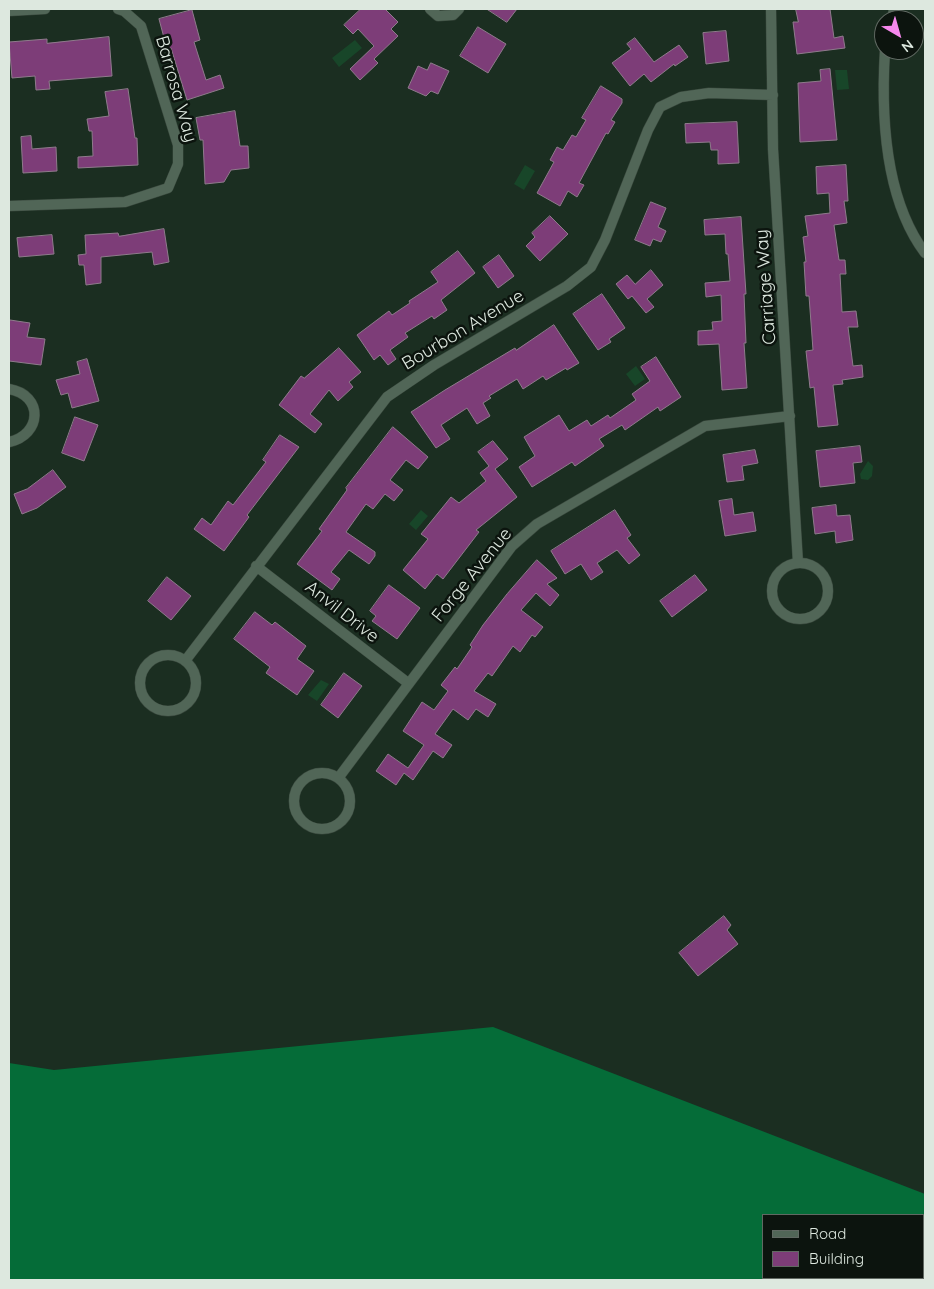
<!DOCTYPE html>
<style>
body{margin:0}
#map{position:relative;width:934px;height:1289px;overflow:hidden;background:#1b2e21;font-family:Quicksand,sans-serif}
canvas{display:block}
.frame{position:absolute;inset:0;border:10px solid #dde8df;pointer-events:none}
.legend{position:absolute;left:762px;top:1214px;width:162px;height:65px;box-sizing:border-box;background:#0c140e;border:1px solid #606962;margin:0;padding:6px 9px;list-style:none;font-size:15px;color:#dde8df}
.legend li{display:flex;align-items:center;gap:10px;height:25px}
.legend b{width:25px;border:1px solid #606962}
.north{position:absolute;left:874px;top:10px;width:50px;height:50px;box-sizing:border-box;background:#0c140e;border:1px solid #606962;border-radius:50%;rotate:142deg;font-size:14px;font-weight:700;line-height:20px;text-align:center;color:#dde8df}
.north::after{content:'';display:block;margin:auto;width:18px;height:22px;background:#f688ed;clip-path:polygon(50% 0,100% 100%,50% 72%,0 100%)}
</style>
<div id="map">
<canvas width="934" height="1289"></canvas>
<div class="frame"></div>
<ul class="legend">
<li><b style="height:6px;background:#516657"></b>Road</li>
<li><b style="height:14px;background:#7d3d78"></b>Building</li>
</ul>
<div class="north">N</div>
</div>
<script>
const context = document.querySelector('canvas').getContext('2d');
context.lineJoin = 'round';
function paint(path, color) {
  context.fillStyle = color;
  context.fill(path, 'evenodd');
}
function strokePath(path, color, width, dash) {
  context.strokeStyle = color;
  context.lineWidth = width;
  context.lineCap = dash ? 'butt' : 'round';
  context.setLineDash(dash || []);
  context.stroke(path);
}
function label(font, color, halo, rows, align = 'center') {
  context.font = font + ' Quicksand,sans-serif';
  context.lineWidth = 5;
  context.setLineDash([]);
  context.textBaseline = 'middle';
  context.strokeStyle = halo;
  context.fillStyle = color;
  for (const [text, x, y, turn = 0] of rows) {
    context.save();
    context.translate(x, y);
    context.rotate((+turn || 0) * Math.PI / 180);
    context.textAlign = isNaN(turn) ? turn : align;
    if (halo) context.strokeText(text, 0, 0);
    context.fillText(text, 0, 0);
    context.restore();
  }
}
const forest = new Path2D(`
 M493,1027L925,1194V1280H9V1063L54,1070ZM763,1215H923V1278H763Z`);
const water = new Path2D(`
 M355,40L362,48L339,67L332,58Z
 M835,70H847L849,89L837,90Z
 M525,165L535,171L524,190L514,184Z
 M636,366L645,379L635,386L626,374Z
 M868,461L873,466L872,476L868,480L861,479L860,474Z
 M421,510L428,516L416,530L409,524Z
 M321,680L329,684L317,701L308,695Z`);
const building = new Path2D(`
 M361,9H385L398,22L391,29L398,36L374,59L378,63L360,80L350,69L374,46L358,29L353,34L344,25Z
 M487,9H517L507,22Z
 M796,9H830L834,38L843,36L845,48L797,54L793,22H798Z
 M192,10L200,40L194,42L206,80L220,75L224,88L187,100L171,48L167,49L159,19Z
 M478,27L506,44L488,73L460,56Z
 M726,31L729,61L706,64L703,33Z
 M109,37L112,76L49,81L50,89L36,90L35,76L12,78L9,42L47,39V43Z
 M635,38L654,62L679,45L688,57L675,66L674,64L651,82L644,74L630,86L612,63L631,49L627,44Z
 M431,63L449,71L438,94L431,91L426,96L408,88L418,66L427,70Z
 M830,69L837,140L800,142L798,83L821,81L820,70Z
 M601,86L622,99V103L611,120L615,122L608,134L606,133L579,183L584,185L577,197L568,191L560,206L537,193L554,162L550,160L557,147L563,150L572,135L576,137L586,120L582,118Z
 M128,89L135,138H137L138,165L78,168V157L93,156L92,131H89L87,119L109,116L105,92Z
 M235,111L240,146H248L249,168L231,170L224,182L205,184L203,140H200L196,118Z
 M737,122L739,163L718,164V150H711L710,142L686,143L685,124Z
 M31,136L32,149L56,147L57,171L23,173L21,137Z
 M846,165L848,201H844L847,223L834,225L839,260H845L846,274H840L842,312L856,311L858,327H848L853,366L862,365L863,377L842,380L843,384L833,385L838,425L818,427L814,387L810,388L806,351L813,350L809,296H806L804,262H806L803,237L808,236L805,216L830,213L829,193L817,194L816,167Z
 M651,202L666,208L658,227L666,231L661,242L653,239L650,246L635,240Z
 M550,216L568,234L540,261L526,246L535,237L532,233Z
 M741,217L746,294H744L746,343H744L747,388L722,390L719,344L698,345V331L713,330L712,322L722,321L721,295L706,297L705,283L730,281L728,254H726L725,234L705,235L704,220Z
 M164,229L169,262L154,265L152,252L101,257V283L86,285L84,265H79L78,255L86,254L85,235L118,233L119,236Z
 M52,235L54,254L19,257L17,238Z
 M458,251L475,273L441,300L447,310L434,319L432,316L405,333L408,337L390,350L396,359L388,365L380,355L374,360L357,335L389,311L392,315L410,303L409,301L438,282L431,272Z
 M499,255L514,276L498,288L483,267Z
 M651,270L663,285L647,299L654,307L646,313L632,296L628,299L616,284L627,275L635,284Z
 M602,294L625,328L609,339L611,342L598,350L573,314Z
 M10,320L30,323L27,337L45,339L41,365L9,361Z
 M554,325L579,363L567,370L566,368L546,380L543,376L523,389L517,379L489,396L491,398L483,403L490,416L477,424L467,408L441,425L450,439L436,448L411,412L445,390L515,348L516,350Z
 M339,348L361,372L349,382L353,387L338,401L329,390L310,414L322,424L315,433L279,405L301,376L304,378Z
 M656,357L681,397L660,411L658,407L625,430L622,425L599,439L604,446L575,466L572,462L532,487L519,467L535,456L524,437L559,415L569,431L587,420L591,426L608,415L610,418L636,400L632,394L650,381L641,367Z
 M87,359L99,401L72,408L68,393L61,395L56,380L80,374L77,362Z
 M75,417L98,425L84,461L62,453Z
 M393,427L428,457L418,469L406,460L390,480L403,490L394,501L385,494L373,509L366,504L346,532L375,552V556L369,564L349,550L331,572L340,579L332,590L297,564L322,531L319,529L347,490L346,488Z
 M280,435L299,447L247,515L249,517L224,551L194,529L202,518L211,525L228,501L233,505L266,462L263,460Z
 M493,441L508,459L495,469L517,497L476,530L479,532L443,579L437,574L425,589L403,570L428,539L421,534L451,497L459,503L486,481L480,473L489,466L478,452Z
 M860,446L862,462L853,463L855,483L820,487L816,451Z
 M755,450L758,463L742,466L744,480L727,482L723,455Z
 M53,470L66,487L37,508L22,514L14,494L27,489Z
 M732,499L734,515L753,512L756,531L725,536L719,501Z
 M836,505L837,516L850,515L853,540L836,543L835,531L815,534L812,508Z
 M615,510L631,535L627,538L640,555L629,564L617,550L597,563L603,572L591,580L581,564L565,574L551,551Z
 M537,560L557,578L547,584L559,595L550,606L536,593L521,610L543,627L535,637L532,635L520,652L513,646L492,676L488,673L474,691L496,704L488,717L476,709L468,720L453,709L435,734L452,745L443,758L433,751L413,780L404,773L396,785L376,771L388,754L408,768L424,745L403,731L422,702L434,710L448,691L441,685L455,667L457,669L472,647L470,645L483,625L507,594Z
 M695,575L707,590L672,617L660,601Z
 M167,577L191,596L171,620L148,601Z
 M389,585L420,608L397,639L372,621L376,616L370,611Z
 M255,612L272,625L275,622L306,646L297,659L314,671L297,695L266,673L270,667L234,639Z
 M344,673L362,686L338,718L321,705Z
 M724,916L731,925L727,930L738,944L698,976L679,953Z`);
const street = new Path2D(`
 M430,9L438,16L453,15L459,9
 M771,9L773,149L798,563
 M9,11L45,9
 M892,20L894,9
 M885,50C881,115 884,198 925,253
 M9,206L125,202L168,188L178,164V145L141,26L124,11L118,9
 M9,389C44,395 42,435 9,442
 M772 591a28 28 0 1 1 56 0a28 28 0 1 1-56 0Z
 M256,566L408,683
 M140 683a28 28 0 1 1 56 0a28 28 0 1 1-56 0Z
 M185,661L387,397L434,365L567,286L591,267L605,240L648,130L660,107L681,97L709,93L773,95
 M294 801a28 28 0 1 1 56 0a28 28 0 1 1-56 0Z
 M339,777L512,546L537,524L705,426L790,416`);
const streetNames = [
 ["Barrosa Way",176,89,74],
 ["Carriage Way",766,287,-94],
 ["Bourbon Avenue",463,330,-31],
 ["Forge Avenue",472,575,-51],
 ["Anvil Drive",342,612,38]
];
paint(forest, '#056c38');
paint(water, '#184629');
paint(building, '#7d3d78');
strokePath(building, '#8f7b8c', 1);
strokePath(street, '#39483d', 11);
strokePath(street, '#516657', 10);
label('18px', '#dde8df', '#0c140e', streetNames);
</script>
